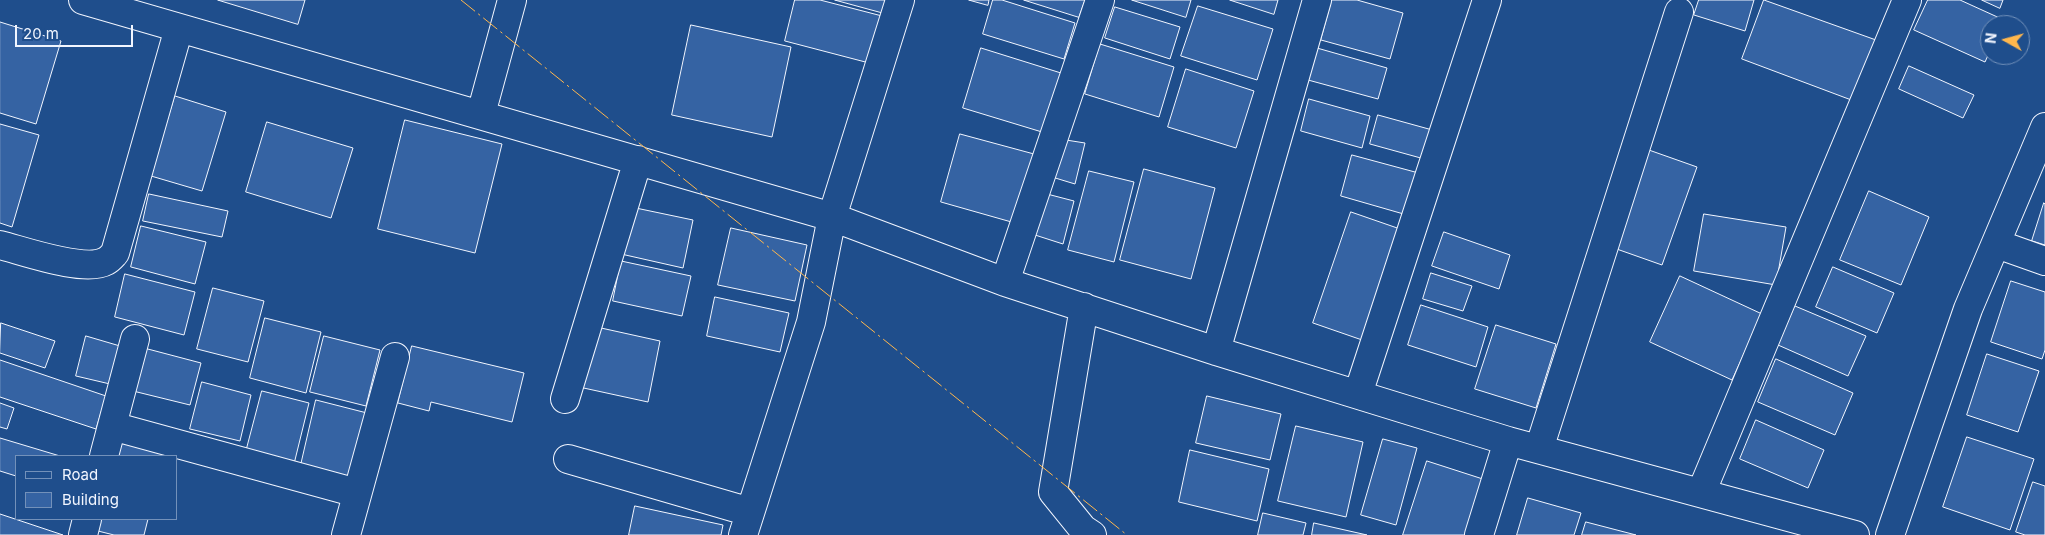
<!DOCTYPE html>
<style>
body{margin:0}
#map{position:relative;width:2045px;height:535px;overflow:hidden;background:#1f4e8c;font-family:Inter,sans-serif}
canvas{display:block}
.legend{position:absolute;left:15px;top:455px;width:162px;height:65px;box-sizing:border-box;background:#1f4e8c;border:1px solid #7391ba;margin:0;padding:6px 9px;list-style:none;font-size:15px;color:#f2f6ff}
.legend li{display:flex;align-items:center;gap:10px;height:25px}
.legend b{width:25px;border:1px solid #7391ba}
.north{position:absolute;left:1980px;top:15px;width:50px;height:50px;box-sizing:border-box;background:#1f4e8c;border:1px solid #7391ba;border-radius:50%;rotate:277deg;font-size:14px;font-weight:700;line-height:20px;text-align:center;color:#f2f6ff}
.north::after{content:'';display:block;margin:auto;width:18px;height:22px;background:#ffb74d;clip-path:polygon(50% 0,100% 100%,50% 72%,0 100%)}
.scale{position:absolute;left:15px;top:25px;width:118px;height:22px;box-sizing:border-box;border:2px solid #f2f6ff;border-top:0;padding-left:6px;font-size:15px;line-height:18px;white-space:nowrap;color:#f2f6ff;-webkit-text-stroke:4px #1f4e8c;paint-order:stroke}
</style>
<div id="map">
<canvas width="2045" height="535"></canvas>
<ul class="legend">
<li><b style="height:6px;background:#1f4e8c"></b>Road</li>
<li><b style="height:14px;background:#3563a3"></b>Building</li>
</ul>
<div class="north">N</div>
<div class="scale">20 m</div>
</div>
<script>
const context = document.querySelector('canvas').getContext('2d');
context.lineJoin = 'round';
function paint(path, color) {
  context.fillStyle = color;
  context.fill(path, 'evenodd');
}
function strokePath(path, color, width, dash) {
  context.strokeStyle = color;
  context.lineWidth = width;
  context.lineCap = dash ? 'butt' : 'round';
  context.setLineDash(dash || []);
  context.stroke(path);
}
const building = new Path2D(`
 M218,0H305L298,24Z
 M795,0H820L886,17L873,64L785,41Z
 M835,0H888L884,13Z
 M969,0H989L988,5Z
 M993,0H1002L1075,23L1064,59L983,34Z
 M1024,0H1085L1079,17Z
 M1132,0H1191L1186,17Z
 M1230,0H1278L1274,14Z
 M1332,0H1357L1403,13L1390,59L1321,40Z
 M1699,0H1754L1745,31L1694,15Z
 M1764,0L1876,40L1854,101L1742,59Z
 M1928,0H1960L2004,20L2002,25H1990V51L1985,62L1914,30Z
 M1982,0H2003L2000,8Z
 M1198,6L1273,29L1257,80L1181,56Z
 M1115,7L1180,27L1170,59L1105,38Z
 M0,22L61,41L36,124L0,113Z
 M691,25L791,47L772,137L672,115Z
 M1100,44L1174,67L1159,117L1085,94Z
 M981,48L1061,73L1042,132L963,108Z
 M1317,48L1387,68L1378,99L1308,80Z
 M1909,66L1974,95L1963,118L1899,89Z
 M1186,69L1254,91L1236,148L1168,127Z
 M175,96L226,112L202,191L151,176Z
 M1309,99L1370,116L1362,148L1301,131Z
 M1378,115L1436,131L1428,160L1370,144Z
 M405,120L502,144L475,253L378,229Z
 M267,122L353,148L331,218L246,192Z
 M0,124L39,135L12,227L0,223Z
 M960,134L1034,154L1015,223L941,202Z
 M1066,140L1085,143L1075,184L1052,177Z
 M1646,149L1697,167L1662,265L1611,247Z
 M1352,155L1426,175L1414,217L1341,196Z
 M1144,169L1215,188L1191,279L1120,260Z
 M1089,171L1134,182L1114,262L1068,250Z
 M1869,191L1929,217L1901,285L1840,260Z
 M149,194L228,211L222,237L143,221Z
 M1047,194L1074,201L1063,244L1035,235Z
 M2044,203L2045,204V245L2032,241Z
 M631,207L693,220L683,268L621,254Z
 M1351,212L1403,230L1365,341L1313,323Z
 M1704,214L1786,227L1776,285L1694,271Z
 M141,226L206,242L195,284L131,267Z
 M731,228L807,245L795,301L718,285Z
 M1444,232L1510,255L1499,289L1432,266Z
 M621,261L691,276L682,316L613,301Z
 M1833,267L1894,293L1877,333L1816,307Z
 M1431,273L1472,286L1463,311L1423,299Z
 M125,274L195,292L184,335L115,317Z
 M1680,276L1762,314L1732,380L1650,342Z
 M2011,281L2045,292V350L2042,359L1991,342Z
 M213,288L264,301L248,362L197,349Z
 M715,297L789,313L780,352L707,336Z
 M1421,305L1488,327L1476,367L1408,345Z
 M1795,306L1866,336L1848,376L1778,345Z
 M265,318L321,332L306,393L250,378Z
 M1,323L55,341L45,368L0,353Z
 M1496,325L1556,344L1536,408L1475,389Z
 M592,326L660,341L648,402L579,387Z
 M86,336L120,346L110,384L76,376Z
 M324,336L380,350L366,406L310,392Z
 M412,346L524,373L512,422L431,402L429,411L398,403Z
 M144,348L201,363L190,405L133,391Z
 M1987,354L2039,371L2018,432L1967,415Z
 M1776,359L1853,393L1835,435L1758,402Z
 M0,360L106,396L96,429L0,397Z
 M202,382L251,395L240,441L190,429Z
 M262,391L309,403L294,464L246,452Z
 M1207,396L1281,414L1270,460L1196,443Z
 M316,400L367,413L350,478L301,465Z
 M0,403L14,408L7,429L0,427Z
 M1756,420L1824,450L1808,488L1740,459Z
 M1296,426L1363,442L1346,517L1278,501Z
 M1967,437L2034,459L2010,530L1943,507Z
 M0,438L60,456H16V476L0,471Z
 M121,438L176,456H116Z
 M1383,439L1417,448L1396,525L1361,515Z
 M1190,450L1269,469L1257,521L1179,502Z
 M1427,461L1489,481L1472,535H1403Z
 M2033,482L2045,486V535H2025L2016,532Z
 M1528,498L1581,513L1574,535H1517Z
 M635,506L723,525L721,535H629Z
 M1263,513L1306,523L1303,535H1258Z
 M0,514L63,535H0Z
 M97,519H148L144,535H114L94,530Z
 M1586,522L1636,535H1582Z
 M1314,523L1367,535H1312Z`);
const minor = new Path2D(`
 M83,0L832,217L1005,282L1216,351L1508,441L1855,535
 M481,114L512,0
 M1997,244L2045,261
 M0,245C24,251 85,273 106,261C110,259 113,255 115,253L179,28
 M1005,282L1100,0
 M1084,307L1053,492L1083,529L1092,535
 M1216,351L1317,0
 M1358,394L1487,0
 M565,399L638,160
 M112,426L357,493
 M1539,449L1679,12
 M104,456L135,339
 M568,459L750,512
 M1701,493L1907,0
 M83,535L87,519
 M346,535L395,357
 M743,535L811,322L832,217L900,0
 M1479,535L1508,441
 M1890,535L1968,309L2045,127`);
const power = new Path2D(`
 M461,0L1127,535`);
paint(building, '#3563a3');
strokePath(building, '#f2f6ff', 1);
strokePath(minor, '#f2f6ff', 30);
strokePath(minor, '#1f4e8c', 28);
strokePath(power, '#ffb74d', 1, [18, 4, 2.5, 4]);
</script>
